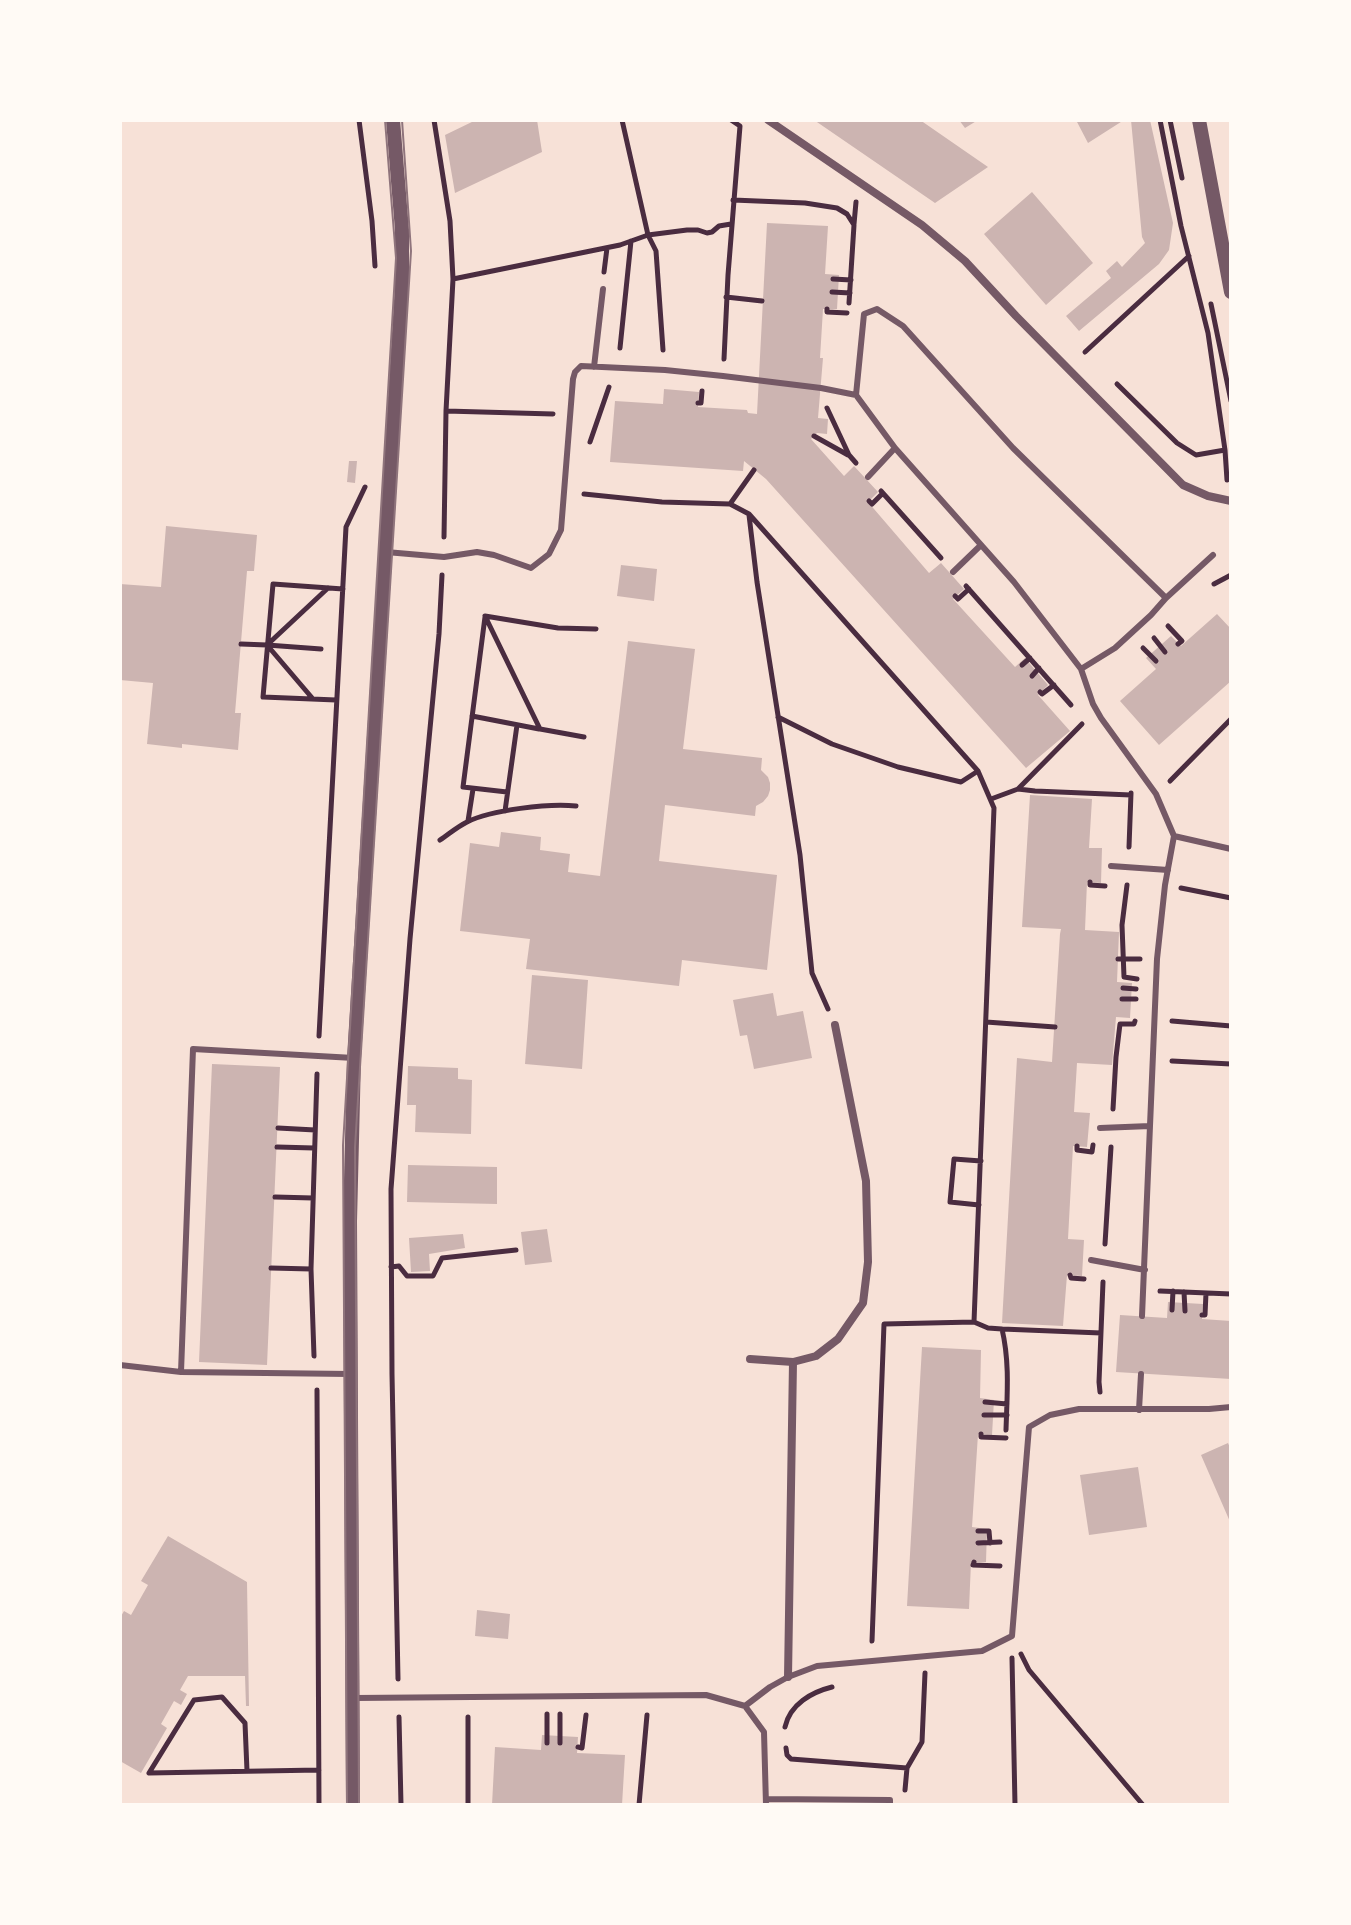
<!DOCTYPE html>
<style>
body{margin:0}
#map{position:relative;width:1351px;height:1925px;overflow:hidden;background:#f7e1d7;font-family:"Exo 2",sans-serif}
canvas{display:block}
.frame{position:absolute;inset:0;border:122px solid #fffaf5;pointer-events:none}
</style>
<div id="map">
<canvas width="1351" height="1925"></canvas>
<div class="frame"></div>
</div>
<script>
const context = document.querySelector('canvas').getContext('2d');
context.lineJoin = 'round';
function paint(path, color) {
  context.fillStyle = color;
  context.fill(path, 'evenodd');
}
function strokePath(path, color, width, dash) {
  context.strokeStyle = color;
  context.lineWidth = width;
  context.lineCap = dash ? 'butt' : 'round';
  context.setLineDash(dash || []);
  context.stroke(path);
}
const building = new Path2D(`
 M476,120H537L542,152L455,193L445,135Z
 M814,120H920L988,167L935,203Z
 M959,120H978L965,128Z
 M1076,120H1124L1088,143Z
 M1131,120H1150L1173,223L1169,250L1159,264L1079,331L1066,316L1111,278L1106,271L1117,261L1122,267L1145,243L1142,237Z
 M1032,192L1093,263L1046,305L984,234Z
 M767,223L828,226L825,274L839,275L837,309H823L820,358H823L818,418L828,419L827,434L817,433L811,439L844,476L854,466L878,492L868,502L929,573L941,563L964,589L953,599L1015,667L1025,658L1048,685L1038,695L1070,731L1026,768L766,479L744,461L743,471L610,462L615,401L663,404L664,389L699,392L698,407L747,410L748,413L757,414Z
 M349,461H357L355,483L347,482Z
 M166,526L257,535L254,571H247L235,713H241L238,750L182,744V748L147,744L153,683L120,680V584L161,587Z
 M621,565L657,569L654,601L617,596Z
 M1217,614L1231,629V681L1159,745L1120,701L1156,669L1146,658L1154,651L1171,636L1181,646Z
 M628,641L695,649L683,749L762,758L761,770L768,777L770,783V790L768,796L763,802L756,806L755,816L665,805L659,861L777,875L767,970L682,960L679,986L526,969L530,939L460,931L470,843L499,847L501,832L541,837L540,850L570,854L568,872L600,876Z
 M1030,795L1092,799L1089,848H1102L1101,883L1087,882L1085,930L1119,932L1117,982L1132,983L1130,1018L1116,1017L1112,1065L1077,1063L1074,1112L1090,1113L1087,1147L1073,1146L1068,1239L1084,1240L1082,1276L1067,1275L1063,1326L1002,1323L1017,1058L1052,1062L1060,934L1061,929L1022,927Z
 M532,975L588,980L582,1069L525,1064Z
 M773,993L777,1016L803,1011L812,1058L754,1069L747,1035L740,1036L733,1000Z
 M212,1064L280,1067L267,1365L199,1362Z
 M408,1066L458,1068V1079L472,1080L471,1134L415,1132L416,1105H407Z
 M408,1165L497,1167V1204L407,1202Z
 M547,1229L552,1262L525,1265L521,1232Z
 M463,1234L465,1248L429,1254L430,1271L411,1272L409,1238Z
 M1168,1302L1203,1304L1202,1319L1231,1321V1379L1116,1372L1120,1315L1167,1318Z
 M922,1347L981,1350L980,1398L994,1400L992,1435L978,1434L972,1527L987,1529L986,1562H971L969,1609L907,1606Z
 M1228,1443L1231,1450V1524L1201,1455Z
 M1138,1467L1147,1527L1089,1535L1080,1475Z
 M168,1536L247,1582L249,1706H246L245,1676H188L180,1690L187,1694L181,1705L174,1701L161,1724L167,1728L141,1773L120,1761V1618L124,1611L131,1615L148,1585L141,1581Z
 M477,1610L510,1614L508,1639L475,1636Z
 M542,1735L578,1737L577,1753L625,1755L622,1805H492L495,1747L541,1750Z`);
const path = new Path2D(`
 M359,120L372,221L375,266
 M434,120L450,221L453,279L446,411L444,537
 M622,120L648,235L656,251L663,350
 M1160,120L1181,226L1208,333L1225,450L1227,480
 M1170,120L1182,178
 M733,200L805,203L837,208L847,214L854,225L849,303
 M854,224L856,202
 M604,272L607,248
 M453,279L620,245L648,235L687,230H698L707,233L712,232L719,226L731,224
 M833,279L851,280
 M832,292L850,293
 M726,297L762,301
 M1211,304L1231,401
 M827,309V312L847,313
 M620,348L631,241
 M1085,352L1189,256
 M724,359L728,275L740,126L731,120
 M1117,384L1177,443L1196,455L1225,450
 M698,403H701L702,391
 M827,408L849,455L856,463
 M446,411L553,414
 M814,436L848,455
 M590,442L609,387
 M881,491L941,558
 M584,494L662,502L730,504L749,514L978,771L994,808L974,1322L884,1324L872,1641
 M869,501L872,504L882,494
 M730,504L754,470
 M749,515L757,582L800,855L812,973L828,1009
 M1214,584L1231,575
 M966,586L1071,705
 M955,596L958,599L969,589
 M485,617L463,787L507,792
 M1168,626L1182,641L1178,644
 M1154,638L1165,652
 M241,644L267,645L313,699
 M1143,648L1156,661
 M321,649L267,645L328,588
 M1022,665L1030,658
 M1032,676L1039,668
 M1040,692L1042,694L1054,685
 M336,700L263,697L273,584L343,589
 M472,716L539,729
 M778,717L832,744L898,767L961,782L978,771
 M584,737L540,729L485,616L558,628L596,629
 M1170,781L1231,719
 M1018,789L1035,791L1131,795
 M991,799L1018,789L1082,724
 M505,811L517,725
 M468,821L473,789
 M440,840C449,834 457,827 467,822C491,810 549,803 576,806
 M1129,847L1131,793
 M1090,882V885L1105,886
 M1127,885L1122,925L1124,977L1137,979
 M1181,888L1231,898
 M1118,959H1140
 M1123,988L1136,989
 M1122,999H1136
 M1172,1021L1231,1026
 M986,1022L1055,1027
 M319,1036L346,527L365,487
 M1172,1061L1231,1064
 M1113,1109L1116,1057L1120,1024H1134L1135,1021
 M278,1128L315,1130
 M1077,1146V1150L1092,1152L1093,1145
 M277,1147L314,1148
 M275,1197L313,1198
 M979,1205L950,1202L954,1159L981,1161
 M1105,1244L1111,1147
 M391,1267L399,1266L407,1276H433L442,1258L516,1250
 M271,1268L311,1269
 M1070,1275L1071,1278L1084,1279
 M1160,1291L1231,1294
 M1184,1292L1185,1311
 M1172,1310L1173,1291
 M1202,1315H1205L1206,1293
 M974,1322L988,1328L1002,1329C1010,1363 1007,1396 1006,1430
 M1002,1329L1101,1333
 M314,1356L311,1269L317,1074
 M317,1390L319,1805
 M1100,1392L1099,1382L1103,1282
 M985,1402L1007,1404
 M984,1415H1007
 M981,1434V1437L1006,1438
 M978,1531H989L990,1543
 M978,1543L1000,1542
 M974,1562L973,1565L1000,1566
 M1021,1654L1029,1670L1143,1805
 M1012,1658L1015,1805
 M398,1679L392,1374L391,1189L410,939L439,634L442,575
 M547,1714V1743
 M560,1714V1743
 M399,1717L401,1805
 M785,1727C790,1704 812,1692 832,1687
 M578,1747L582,1748L586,1715
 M786,1748L787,1755L791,1759L907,1768L905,1790
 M907,1768L922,1742L925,1673
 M247,1771L245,1723L222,1697L194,1700L149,1773L319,1770
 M468,1805V1717
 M639,1805L647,1715`);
const service = new Path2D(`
 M594,367L603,289
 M856,395L864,314L877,309L903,326L1013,448L1166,598L1151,615L1115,648L1081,669
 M868,477L895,448
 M386,552L444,557L477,552L494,555L531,568L549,554L561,530L573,379L575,372L581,366L665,370L723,376L821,388L856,395L895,448L1014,582L1081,669L1093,704L1101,718L1156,794L1174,836L1231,849
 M953,572L981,545
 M1166,598L1213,555
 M1111,866L1168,870
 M1100,1128L1150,1126
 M1091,1260L1145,1270
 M1142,1316L1157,959L1165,885L1174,836
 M120,1365L181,1372
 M350,1374L181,1372L193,1049L354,1058
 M1139,1410L1141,1374
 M355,1698L706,1695L745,1706L764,1732L766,1805
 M745,1706L770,1687L788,1677L817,1666L982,1651L1012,1636L1029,1427L1050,1415L1079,1409H1209L1231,1407
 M766,1799L890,1800V1805`);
const minor = new Path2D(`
 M768,120L922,225L965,261L1016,316L1183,485L1208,496L1231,501
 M750,1359L793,1362L816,1356L838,1339L863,1303L868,1262L866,1181L835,1025
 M788,1677L793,1362`);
const tertiary = new Path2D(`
 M1199,120L1231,292
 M353,1805L350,1221L354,1058L402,285V230L393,120`);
const tram = new Path2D(`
 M347,1805L343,1145L396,258L385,120
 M359,1805L355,1147L411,251L402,120`);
paint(building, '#ccb4b1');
strokePath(path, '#4a2c40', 5);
strokePath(service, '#755966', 6);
strokePath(minor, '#755966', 8);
strokePath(tertiary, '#755966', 14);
strokePath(tram, '#8f747c', 2);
</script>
